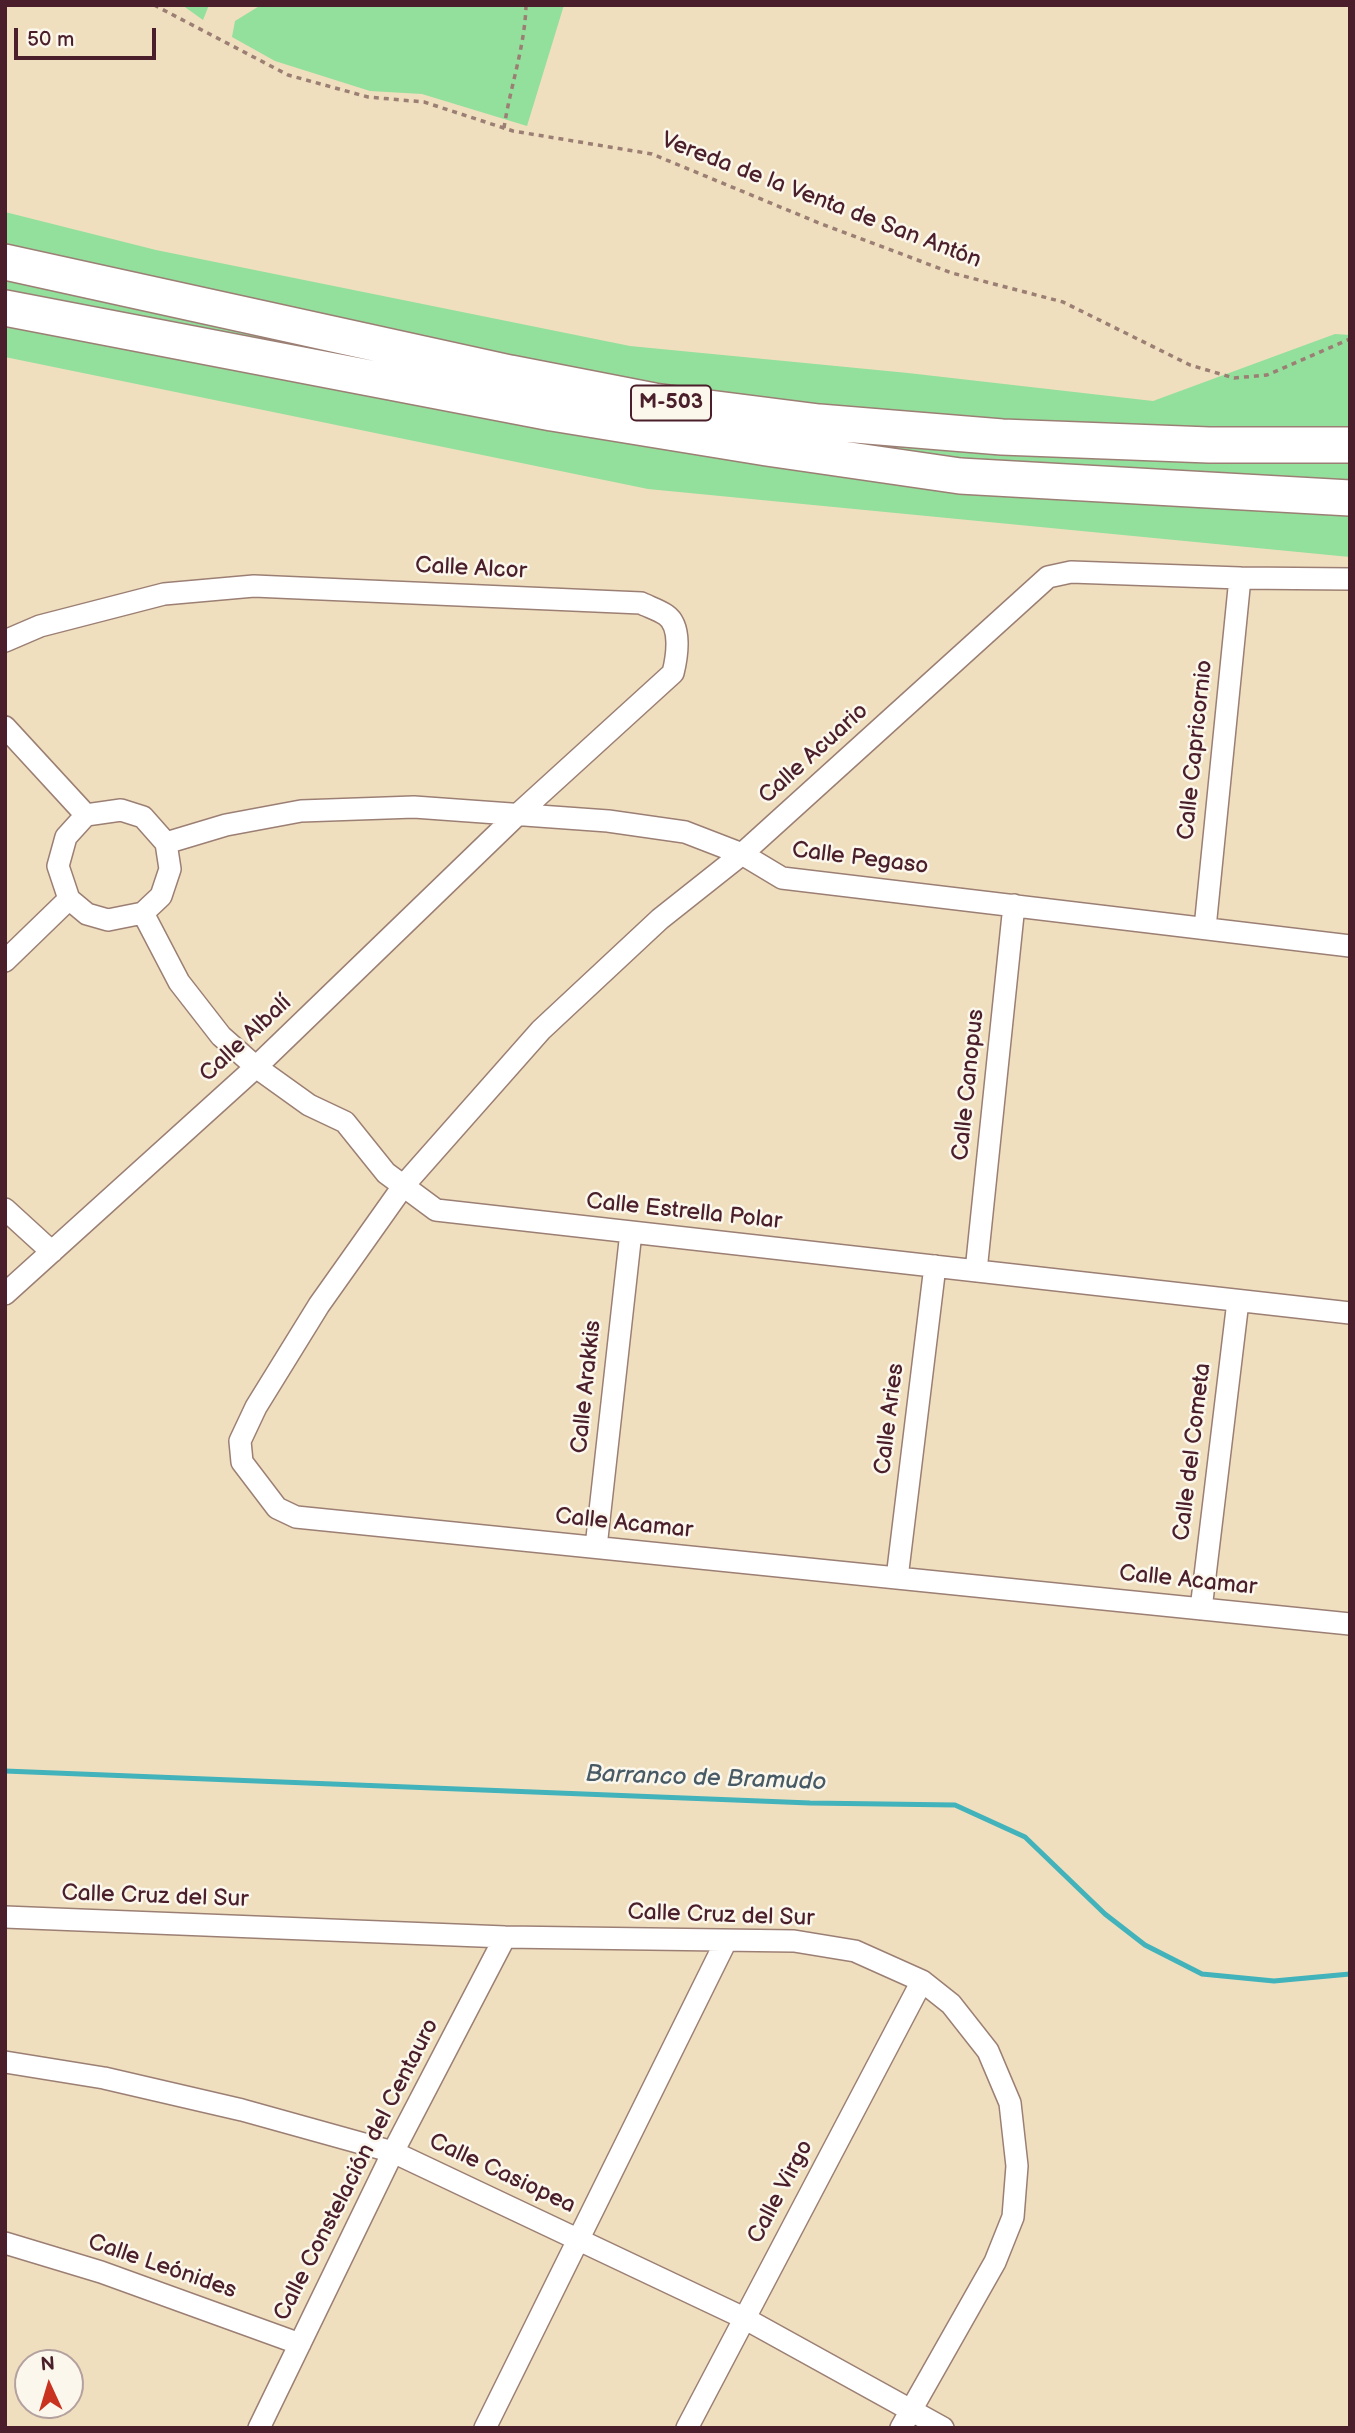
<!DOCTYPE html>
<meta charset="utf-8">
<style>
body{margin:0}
#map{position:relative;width:1355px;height:2433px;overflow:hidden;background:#efdfbe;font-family:"Balsamiq Sans",sans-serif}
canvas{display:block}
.frame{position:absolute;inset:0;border:7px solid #4a1f2b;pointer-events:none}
.north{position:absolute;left:14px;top:2349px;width:70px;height:70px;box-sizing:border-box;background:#fbf7ec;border:2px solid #b4a19f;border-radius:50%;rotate:356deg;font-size:19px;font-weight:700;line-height:28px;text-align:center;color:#4a1f2b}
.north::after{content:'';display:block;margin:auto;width:24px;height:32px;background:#c8321e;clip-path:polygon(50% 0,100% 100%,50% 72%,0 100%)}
.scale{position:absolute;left:14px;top:28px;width:142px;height:32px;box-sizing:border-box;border:4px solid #4a1f2b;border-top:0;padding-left:9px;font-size:21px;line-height:24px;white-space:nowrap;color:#4a1f2b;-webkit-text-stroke:5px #fbf7ec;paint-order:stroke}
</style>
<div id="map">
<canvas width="1355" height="2433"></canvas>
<div class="frame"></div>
<div class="north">N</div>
<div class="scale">50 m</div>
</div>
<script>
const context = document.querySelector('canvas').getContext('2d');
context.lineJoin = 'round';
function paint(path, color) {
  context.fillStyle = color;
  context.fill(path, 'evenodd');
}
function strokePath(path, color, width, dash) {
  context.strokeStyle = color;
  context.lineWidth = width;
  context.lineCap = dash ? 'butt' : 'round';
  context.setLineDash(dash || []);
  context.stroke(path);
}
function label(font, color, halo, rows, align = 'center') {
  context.font = font + ' "Balsamiq Sans",sans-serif';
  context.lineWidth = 5;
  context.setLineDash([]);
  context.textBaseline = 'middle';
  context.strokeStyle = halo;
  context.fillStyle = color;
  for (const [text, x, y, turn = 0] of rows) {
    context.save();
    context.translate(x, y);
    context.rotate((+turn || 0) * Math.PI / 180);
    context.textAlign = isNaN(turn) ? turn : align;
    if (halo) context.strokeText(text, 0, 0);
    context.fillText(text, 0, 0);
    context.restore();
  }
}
const green = new Path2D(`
 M182,5H209L203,20Z
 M261,5H564L527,126L422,94L370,91L275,61L232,37L235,21Z
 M5,212L156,250L630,346L908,373L1153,401L1335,334L1350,335V557L648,489L5,357Z`);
const stream = new Path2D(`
 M5,1771L810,1803L955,1805L1025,1837L1105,1914L1145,1945L1202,1974L1274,1981L1350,1974`);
const path = new Path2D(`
 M154,5L288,75L368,97L424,102L513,131L652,154L819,223L952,273L1063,302L1190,365L1234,378L1267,375L1350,339
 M504,128C510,87 525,47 526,5`);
const minor = new Path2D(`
 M1350,579L1240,578L1071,572L1048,577L742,854L660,919L541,1030L404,1185L319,1305L256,1407L240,1441L242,1462L277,1508L296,1517L1350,1624
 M5,641L40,626L164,594L254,586L641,603C649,607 659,610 666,615C682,626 677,657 673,673L517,815L256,1067L5,1294
 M5,727L86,815
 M121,810L143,817L166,843L170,869L161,896L143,913L108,920L87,914L69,899L58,866L66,837L86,815Z
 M166,843L226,825L301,811L414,807L608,821L685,832L742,854L782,878L1350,946
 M143,913L179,982L221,1036L256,1067L309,1105L345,1122L386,1173L436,1210L1350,1313
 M1205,928L1240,578
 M5,961L69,899
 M5,1209L52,1252
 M976,1271L1014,905
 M596,1547L631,1232
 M897,1578L935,1266
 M1201,1609L1238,1301
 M5,1917L505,1937L794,1941L855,1951L922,1981L951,2004L988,2051L1010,2103L1017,2166L1013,2217L995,2262L901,2428
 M5,2062L104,2078L242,2110L393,2152L744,2318L943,2428
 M5,2243L101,2272L300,2344
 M259,2428L393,2152L505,1937
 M485,2428L726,1941
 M687,2428L922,1981`);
const trunk = new Path2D(`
 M5,262L510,373L654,401L819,422L1002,437L1209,445H1350
 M5,308L552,413L767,448L960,476L1350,498`);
const shields = [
 [671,403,80]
];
const shieldNames = [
 ["M-503",671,403]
];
const streetNames = [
 ["Vereda de la Venta de San Antón",821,201,21],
 ["Calle Alcor",471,569,3],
 ["Calle Capricornio",1196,750,-84],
 ["Calle Acuario",814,754,-42],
 ["Calle Pegaso",860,859,7],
 ["Calle Albalí",246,1039,-43],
 ["Calle Canopus",969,1085,-84],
 ["Calle Estrella Polar",684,1212,6],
 ["Calle Arakkis",587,1387,-84],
 ["Calle Aries",890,1419,-83],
 ["Calle del Cometa",1193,1452,-83],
 ["Calle Acamar",624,1524,6],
 ["Calle Acamar",1188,1581,6],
 ["Calle Cruz del Sur",155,1897,2],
 ["Calle Cruz del Sur",721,1916,2],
 ["Calle Constelación del Centauro",357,2170,-63],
 ["Calle Casiopea",502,2174,25],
 ["Calle Virgo",781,2192,-62],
 ["Calle Leónides",162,2267,19]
];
const waterNames = [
 ["Barranco de Bramudo",706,1779,2]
];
paint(green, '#93df9c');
strokePath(stream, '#42b2bb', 5);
strokePath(minor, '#9c7f74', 24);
strokePath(trunk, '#9c7f74', 38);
strokePath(path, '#9c7f74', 3.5, [5, 5]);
strokePath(minor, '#fff', 21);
strokePath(trunk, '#fff', 35);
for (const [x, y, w] of shields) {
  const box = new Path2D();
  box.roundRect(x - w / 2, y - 17.5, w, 35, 5);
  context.fillStyle = '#fbf7ec';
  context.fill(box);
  strokePath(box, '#4a1f2b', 2);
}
label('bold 21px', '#4a1f2b', null, shieldNames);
label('23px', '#4a1f2b', '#fbf7ec', streetNames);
label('italic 24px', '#475a65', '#fbf7ec', waterNames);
</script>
